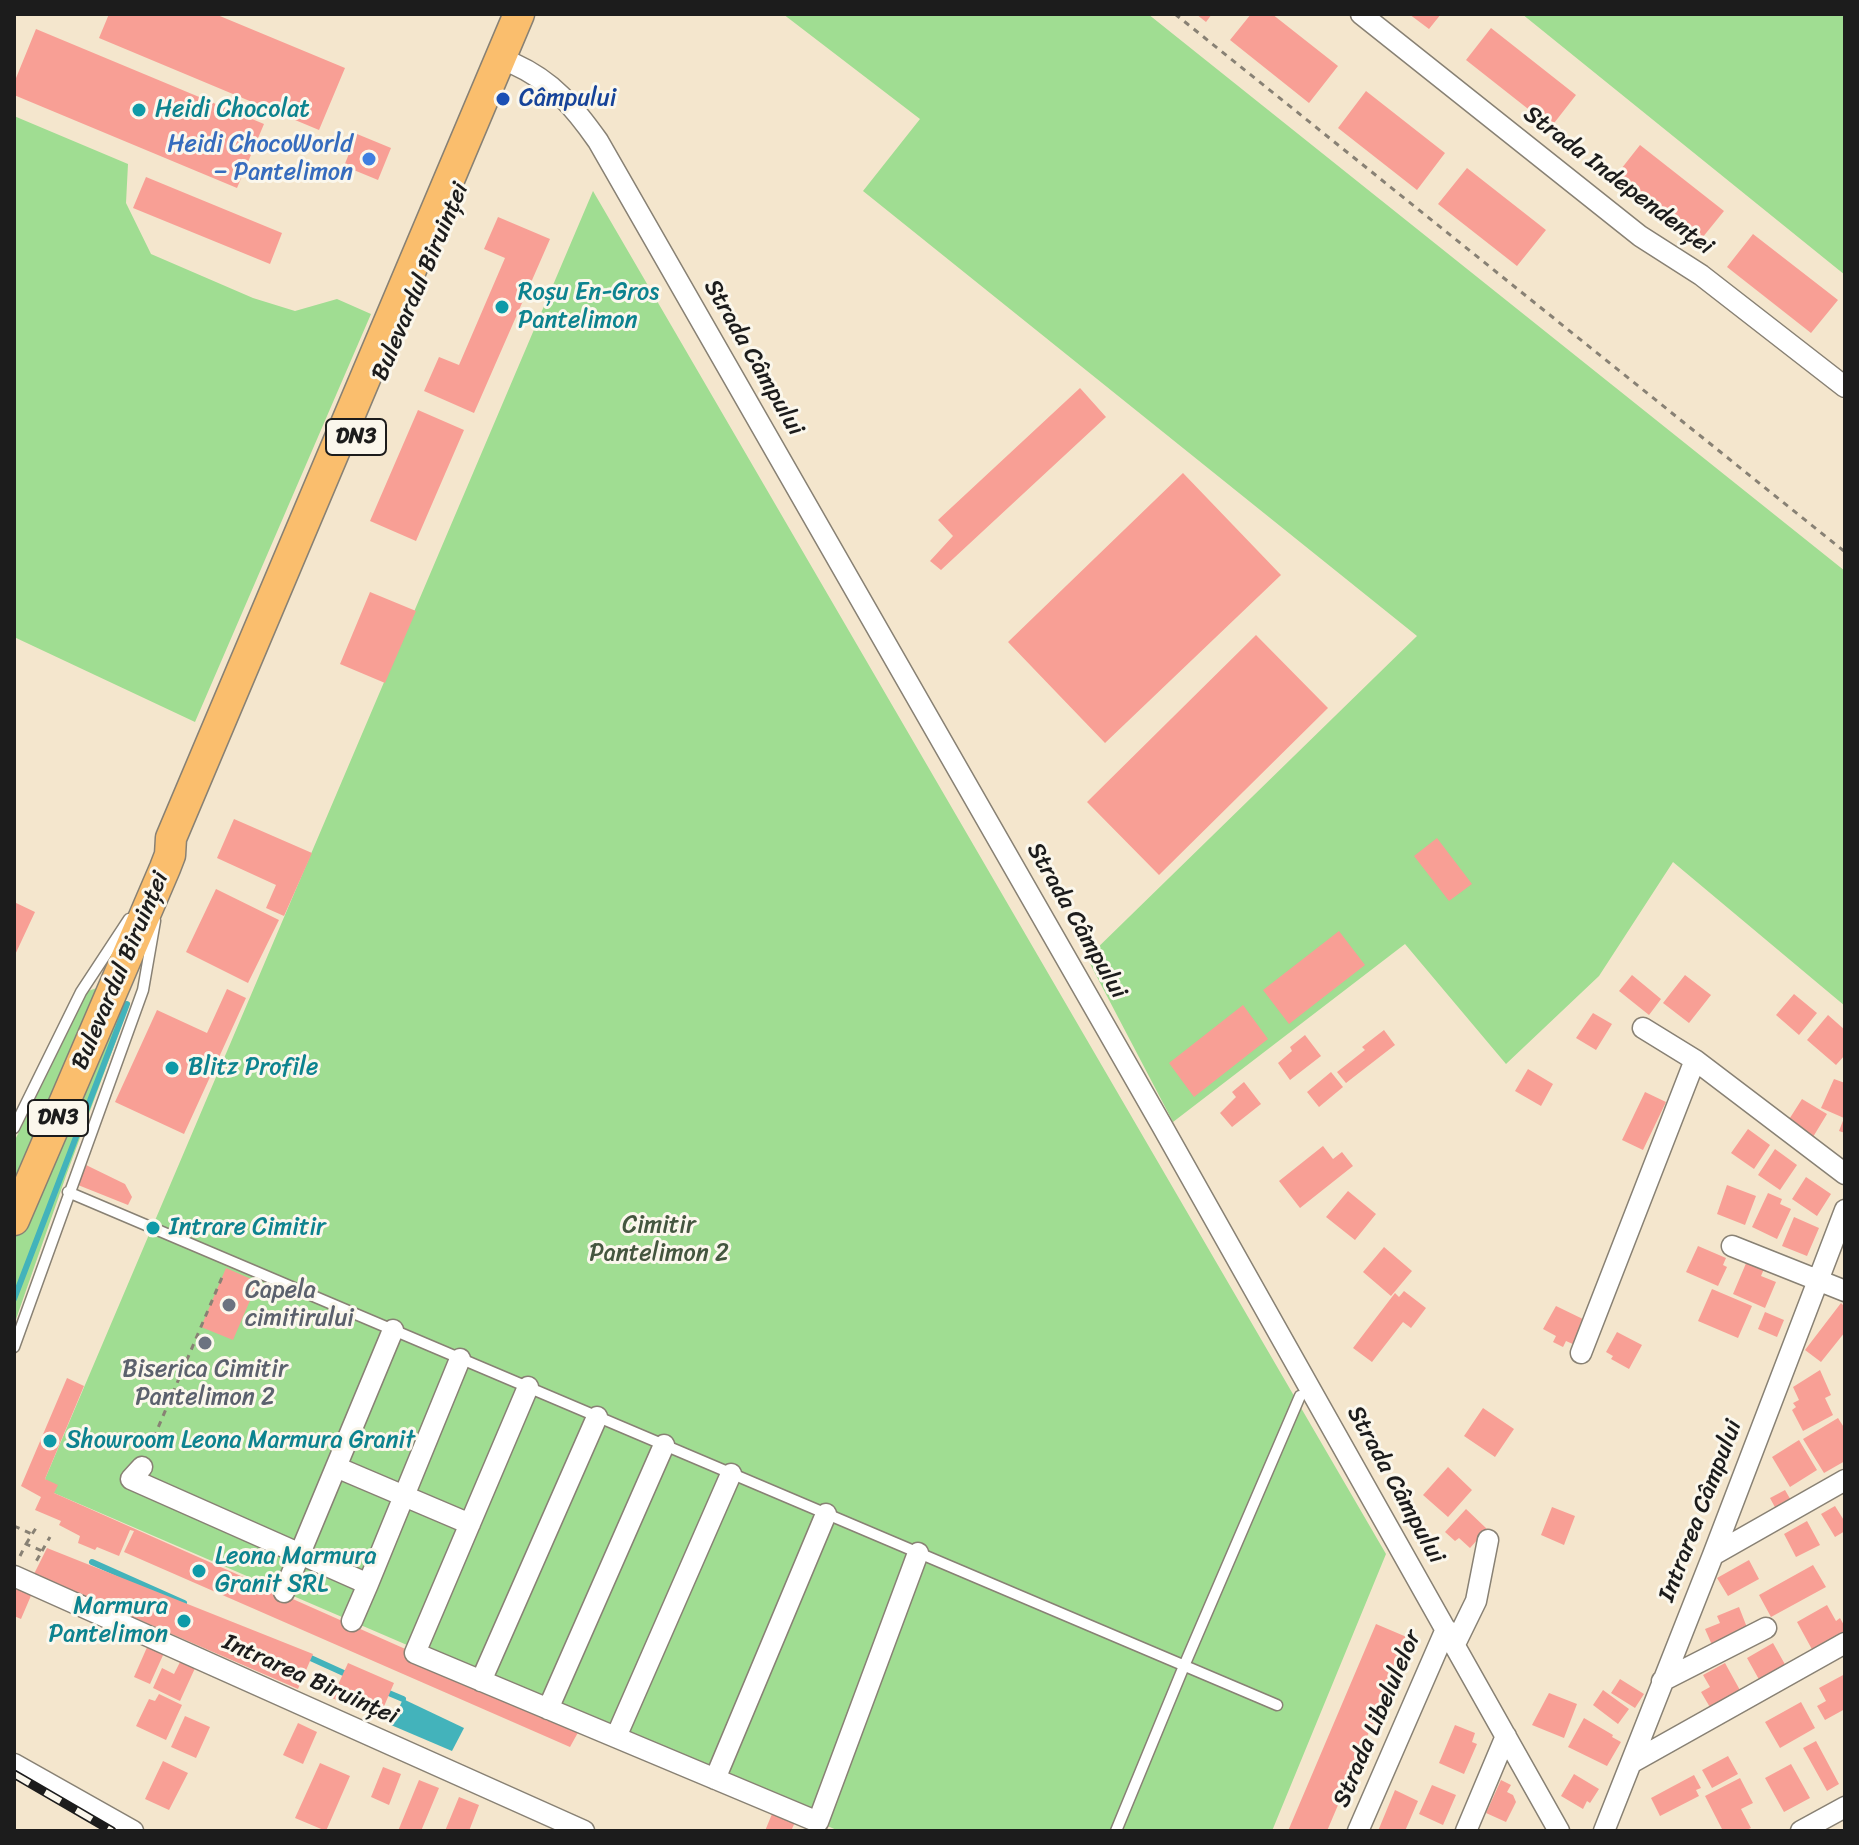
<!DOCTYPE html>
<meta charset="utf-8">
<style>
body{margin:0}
#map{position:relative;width:1859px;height:1845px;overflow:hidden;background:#f4e6cd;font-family:Sriracha,sans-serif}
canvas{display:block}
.frame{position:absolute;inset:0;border:16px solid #1c1c1c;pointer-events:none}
</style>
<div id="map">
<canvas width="1859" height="1845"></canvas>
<div class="frame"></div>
</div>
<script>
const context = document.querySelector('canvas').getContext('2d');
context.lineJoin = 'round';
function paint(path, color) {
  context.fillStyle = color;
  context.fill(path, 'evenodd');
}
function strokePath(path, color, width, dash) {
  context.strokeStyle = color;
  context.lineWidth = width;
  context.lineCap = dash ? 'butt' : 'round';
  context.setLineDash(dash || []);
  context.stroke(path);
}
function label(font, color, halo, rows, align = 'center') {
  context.font = font + ' Sriracha,sans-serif';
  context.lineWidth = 6;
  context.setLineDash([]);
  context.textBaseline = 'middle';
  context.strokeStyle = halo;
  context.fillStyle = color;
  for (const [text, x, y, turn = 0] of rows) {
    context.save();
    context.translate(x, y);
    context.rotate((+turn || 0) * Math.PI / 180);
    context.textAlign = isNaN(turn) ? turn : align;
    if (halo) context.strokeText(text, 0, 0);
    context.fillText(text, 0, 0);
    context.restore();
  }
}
const green = new Path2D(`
 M783,14H1148L1845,571V1006L1673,862L1599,976L1506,1064L1405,944L1173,1122L1087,958L1417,636L863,191L920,119Z
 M1522,14H1845V275Z
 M14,116L128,164L126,203L151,254L253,298L295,311L337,299L371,314L195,722L14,637Z
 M593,191L1386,1554L1272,1831H839L54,1493L45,1479Z
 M100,987L130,1003L67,1173L14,1325V1142L88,991Z`);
const water = new Path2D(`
 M403,1699L464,1728L452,1751L391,1725Z`);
const stream = new Path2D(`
 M14,1299L127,1004
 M92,1562L184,1603
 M304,1655L348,1675
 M384,1691L403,1699`);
const building = new Path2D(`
 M109,14H215L345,68L319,130L99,38Z
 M1196,14H1212L1206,22Z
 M1251,14H1272L1338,66L1309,103L1230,40Z
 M1409,14H1441L1429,29Z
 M1491,28L1576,95L1551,127L1466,60Z
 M36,29L264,124L237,188L14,95V83Z
 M1366,91L1445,153L1417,190L1338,128Z
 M357,134L391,148L378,180L344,166Z
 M1640,145L1724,211L1698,243L1614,178Z
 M1467,168L1546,230L1517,266L1438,204Z
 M146,177L282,233L270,264L133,208Z
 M498,217L550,239L474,413L424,391L439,357L459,365L505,258L484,249Z
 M1753,234L1838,300L1811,333L1727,267Z
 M1080,388L1106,417L941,570L930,561L953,536L938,520Z
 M418,410L464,430L416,541L370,521Z
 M1183,473L1281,575L1105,743L1008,642Z
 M370,592L416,611L385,683L340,664Z
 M1256,635L1328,708L1159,875L1087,802Z
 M234,819L312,853L284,916L266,908L276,885L217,858Z
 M1437,838L1472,884L1449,901L1414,856Z
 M216,889L279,920L248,983L186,952Z
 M14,902L35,912L14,957Z
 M1339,931L1365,965L1289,1024L1263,990Z
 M1632,975L1661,999L1649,1015L1619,991Z
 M1685,975L1711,995L1689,1023L1663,1003Z
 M227,989L246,998L184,1134L115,1102L157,1010L207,1033Z
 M1794,994L1817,1013L1799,1035L1776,1015Z
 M1243,1005L1268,1039L1194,1097L1169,1063Z
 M1593,1013L1612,1024L1596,1050L1576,1038Z
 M1828,1015L1845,1030V1055L1836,1065L1807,1040Z
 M1384,1030L1395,1045L1346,1083L1337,1072L1365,1050L1362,1047Z
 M1305,1035L1321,1056L1290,1080L1278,1063L1292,1051L1290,1047Z
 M1528,1069L1553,1084L1541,1106L1515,1091Z
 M1331,1072L1343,1087L1319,1107L1307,1092Z
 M1834,1079L1845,1083V1133L1839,1131L1844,1118L1821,1108Z
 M1244,1082L1261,1104L1232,1127L1220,1113L1236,1097L1232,1092Z
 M1645,1092L1666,1102L1643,1150L1622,1140Z
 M1802,1099L1827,1114L1813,1137L1788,1121Z
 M1748,1129L1770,1145L1754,1169L1731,1153Z
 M1323,1146L1333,1159L1342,1152L1353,1166L1300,1208L1279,1181Z
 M1775,1149L1797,1165L1780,1190L1758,1175Z
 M86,1165L125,1184L132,1197L128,1205L78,1185Z
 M1806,1177L1831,1194L1817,1216L1792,1199Z
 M1727,1185L1756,1196L1745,1225L1717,1214Z
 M1348,1191L1376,1214L1355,1240L1326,1217Z
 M1768,1193L1782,1199L1780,1204L1791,1209L1777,1239L1752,1227Z
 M1794,1217L1819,1228L1807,1256L1782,1246Z
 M1698,1246L1726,1258L1723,1265L1727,1267L1718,1286L1686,1272Z
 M1384,1247L1412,1271L1391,1296L1363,1272Z
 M1747,1261L1764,1269L1761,1276L1776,1282L1765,1308L1733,1294Z
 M226,1268L258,1282L233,1340L201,1327Z
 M1712,1289L1752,1306L1738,1338L1698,1321Z
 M1404,1291L1426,1308L1411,1328L1403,1322L1372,1362L1353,1348L1395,1293L1399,1297Z
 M1841,1303L1845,1307V1332L1821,1362L1805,1350Z
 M1556,1306L1587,1321L1575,1345L1566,1341L1563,1347L1553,1342L1556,1336L1543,1329Z
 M1765,1312L1784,1320L1777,1337L1758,1329Z
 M1617,1332L1642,1345L1629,1369L1611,1359L1613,1356L1606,1352Z
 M1820,1370L1831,1395L1825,1398L1833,1415L1803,1431L1792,1410L1796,1407L1793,1403L1799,1400L1793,1387Z
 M67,1378L84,1386L45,1479L58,1485L54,1493L581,1727L570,1747L124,1552L134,1531L130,1530L119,1556L97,1547L95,1550L78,1543L80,1536L59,1525L61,1521L35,1510L41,1497L21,1486Z
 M1483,1408L1514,1429L1495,1457L1464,1436Z
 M1838,1418L1845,1429V1461L1824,1473L1803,1439Z
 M1799,1440L1817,1470L1790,1487L1772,1457Z
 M1448,1467L1472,1490L1448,1517L1423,1495Z
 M1785,1490L1792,1502L1777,1511L1770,1498Z
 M1835,1506L1845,1522V1531L1835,1537L1821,1514Z
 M1552,1507L1575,1516L1564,1545L1541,1535Z
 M1466,1509L1487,1529L1470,1548L1459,1538L1455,1541L1445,1532Z
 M1807,1521L1820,1545L1796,1557L1784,1534Z
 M47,1548L313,1654L298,1689L34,1574Z
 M1749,1560L1759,1579L1728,1596L1717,1578Z
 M1813,1565L1826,1587L1771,1617L1759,1595Z
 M14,1583L33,1591L21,1619L14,1616Z
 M1827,1605L1836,1621L1840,1618L1845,1627V1635L1814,1653L1797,1622Z
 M1739,1607L1748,1630L1712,1645L1705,1629L1720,1623L1717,1616Z
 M1376,1624L1409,1638L1327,1831H1288Z
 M1773,1643L1787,1668L1761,1683L1747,1658Z
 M148,1645L164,1653L150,1684L134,1677Z
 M181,1660L196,1666L180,1701L153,1688L162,1668L174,1674Z
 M348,1663L394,1683L379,1718L332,1698Z
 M1725,1663L1741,1692L1711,1709L1701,1692L1710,1687L1703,1675Z
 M1845,1674V1709L1825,1720L1817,1706L1826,1701L1819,1688Z
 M1620,1679L1644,1694L1635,1708L1611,1693Z
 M1603,1690L1629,1709L1618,1724L1593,1705Z
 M1549,1693L1577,1704L1564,1738L1532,1725Z
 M159,1694L182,1705L166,1740L136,1726L149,1699L155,1701Z
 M1801,1702L1815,1728L1780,1748L1765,1722Z
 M185,1716L210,1727L196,1758L171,1747Z
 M1584,1718L1613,1735L1612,1737L1621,1742L1607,1766L1568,1747Z
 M298,1723L317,1732L303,1764L283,1755Z
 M1455,1725L1475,1733L1472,1742L1477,1744L1464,1774L1439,1763Z
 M1816,1741L1839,1784L1827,1791L1803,1748Z
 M1728,1756L1738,1774L1712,1788L1702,1770Z
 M163,1761L188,1773L169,1810L145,1799Z
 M320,1763L350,1776L326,1831L295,1818Z
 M1791,1764L1810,1798L1784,1812L1765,1778Z
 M383,1767L401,1774L389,1805L371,1797Z
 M1574,1774L1599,1789L1590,1803L1587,1801L1583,1809L1561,1796Z
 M1694,1775L1701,1788L1696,1790L1699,1796L1660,1816L1651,1798Z
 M1740,1778L1753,1803L1741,1809L1751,1828L1744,1831H1723L1705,1796Z
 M419,1780L439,1788L421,1831H398Z
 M1501,1780L1511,1785L1507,1792L1513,1795L1516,1802L1506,1822L1486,1813Z
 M1432,1785L1456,1795L1443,1825L1419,1814Z
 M1395,1790L1418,1801L1405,1831H1378Z
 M459,1797L479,1805L469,1831H445Z
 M774,1809L797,1818L791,1831H765Z`);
const path = new Path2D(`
 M1175,14L1845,552
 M149,1449L223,1275
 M14,1526L32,1534
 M26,1544L36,1528
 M42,1551L50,1537
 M20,1556L26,1544L42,1551L34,1565`);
const lane = new Path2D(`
 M14,1128L81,992L129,919
 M68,1192L1277,1705
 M14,1347L143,990L155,921
 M1116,1831L1184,1666L1300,1396`);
const street = new Path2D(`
 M1361,14L1640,236L1701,275L1845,387
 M514,64C552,81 574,107 598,141L1161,1124L1559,1831
 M1643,1028L1695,1060L1845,1174
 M1732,1246L1845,1291
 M1581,1353L1695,1060
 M528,1387L415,1653L818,1822L918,1553
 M142,1467L131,1479L368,1584L460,1359
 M336,1467L470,1524
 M1713,1555L1845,1480
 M14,1576L584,1831
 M284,1592L393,1330
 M352,1621L368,1584
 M1455,1644L1476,1601L1488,1540
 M481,1681L597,1417
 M1662,1681L1766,1628
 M548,1709L664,1445
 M616,1737L731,1474
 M1631,1763L1845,1643
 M14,1764L133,1831
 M715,1779L826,1514
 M1358,1831L1446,1629
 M1466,1831L1506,1736
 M1604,1831L1713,1555L1845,1210
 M1801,1831L1845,1807`);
const primary = new Path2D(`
 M14,1220L165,868L170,855L171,838L519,14`);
const rail = new Path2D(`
 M14,1774L112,1831`);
const markers = [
 [503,99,8,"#1a4fb4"],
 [139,110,8,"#0f9aa8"],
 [369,159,8,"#3f7fe0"],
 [502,307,8,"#0f9aa8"],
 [172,1068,8,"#0f9aa8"],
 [153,1228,8,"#0f9aa8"],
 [229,1305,8,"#6b7280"],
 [205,1343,8,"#6b7280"],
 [50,1441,8,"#0f9aa8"],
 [199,1571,8,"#0f9aa8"],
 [184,1621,8,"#0f9aa8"]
];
const shields = [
 [356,437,60],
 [58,1118,60]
];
const shieldNames = [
 ["DN3",356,437],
 ["DN3",58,1118]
];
const transitNames = [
 ["Câmpului",519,99]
];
const cultureNames = [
 ["Heidi Chocolat",155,110],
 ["Roșu En-Gros",518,293],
 ["Pantelimon",518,321],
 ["Blitz Profile",188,1068],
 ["Intrare Cimitir",169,1228],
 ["Showroom Leona Marmura Granit",66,1441],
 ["Leona Marmura",215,1557],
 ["Granit SRL",215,1585],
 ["Marmura",168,1607,"right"],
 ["Pantelimon",168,1635,"right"]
];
const shopNames = [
 ["Heidi ChocoWorld",353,145],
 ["– Pantelimon",353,173]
];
const streetNames = [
 ["Strada Independenței",1618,181,37],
 ["Bulevardul Biruinței",421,282,-67],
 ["Strada Câmpului",753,358,60],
 ["Strada Câmpului",1076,921,60],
 ["Bulevardul Biruinței",121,971,-67],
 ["Strada Câmpului",1395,1485,61],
 ["Intrarea Câmpului",1701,1511,-69],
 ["Intrarea Biruinței",310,1680,24],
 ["Strada Libelulelor",1378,1719,-67]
];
const parkNames = [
 ["Cimitir",659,1226],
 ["Pantelimon 2",659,1254]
];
const worshipNames = [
 ["Capela",245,1291],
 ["cimitirului",245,1319],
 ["Biserica Cimitir",205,1370,"center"],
 ["Pantelimon 2",205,1398,"center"]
];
paint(green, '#a0dd92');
paint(water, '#43b3bb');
strokePath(stream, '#43b3bb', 6);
paint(building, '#f89f95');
strokePath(lane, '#888174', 13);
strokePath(street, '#888174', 23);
strokePath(primary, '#888174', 33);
strokePath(path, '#888174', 3, [6, 6]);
strokePath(lane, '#fff', 10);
strokePath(street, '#fff', 20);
strokePath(primary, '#fabe6d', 30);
strokePath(rail, '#1c1c1c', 9);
strokePath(rail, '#fbf7ec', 6, [18]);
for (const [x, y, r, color] of markers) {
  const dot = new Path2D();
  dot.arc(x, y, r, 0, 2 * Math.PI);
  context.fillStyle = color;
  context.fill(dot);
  strokePath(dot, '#fbf7ec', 3);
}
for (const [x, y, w] of shields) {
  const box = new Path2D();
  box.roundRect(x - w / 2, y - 18, w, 36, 6);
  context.fillStyle = '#fbf7ec';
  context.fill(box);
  strokePath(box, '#1c1c1c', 2);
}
label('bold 22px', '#1c1c1c', null, shieldNames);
label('24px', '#164399', '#fbf7ec', transitNames, 'left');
label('24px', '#0d838f', '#fbf7ec', cultureNames, 'left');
label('24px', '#366cbe', '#fbf7ec', shopNames, 'right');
label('24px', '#1c1c1c', '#fbf7ec', streetNames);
label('24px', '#44563f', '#fbf7ec', parkNames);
label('24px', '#5b616d', '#fbf7ec', worshipNames, 'left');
</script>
